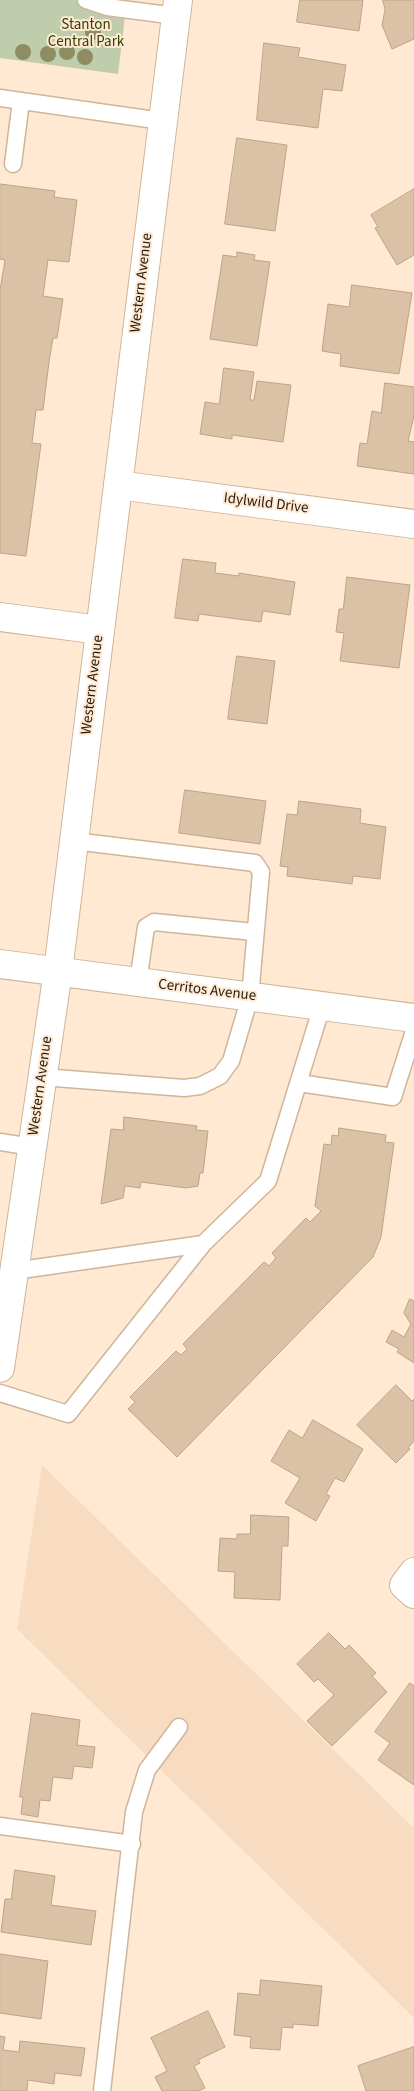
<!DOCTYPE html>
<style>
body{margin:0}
canvas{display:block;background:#ffe9d2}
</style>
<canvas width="414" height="2091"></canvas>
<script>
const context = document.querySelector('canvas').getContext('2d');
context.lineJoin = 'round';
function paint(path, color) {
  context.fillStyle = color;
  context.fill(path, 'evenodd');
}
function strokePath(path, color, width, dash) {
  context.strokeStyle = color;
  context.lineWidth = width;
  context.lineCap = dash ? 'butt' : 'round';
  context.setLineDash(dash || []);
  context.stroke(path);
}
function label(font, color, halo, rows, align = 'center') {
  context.font = font + ' "Source Sans 3",sans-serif';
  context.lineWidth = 4;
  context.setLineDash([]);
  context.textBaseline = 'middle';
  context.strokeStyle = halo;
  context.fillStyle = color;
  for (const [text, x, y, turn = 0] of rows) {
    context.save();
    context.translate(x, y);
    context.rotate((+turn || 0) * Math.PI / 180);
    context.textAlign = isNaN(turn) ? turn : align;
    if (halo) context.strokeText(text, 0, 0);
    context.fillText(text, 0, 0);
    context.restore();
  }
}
const built = new Path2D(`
 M42,1465L414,1828V2018L17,1629Z`);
const green = new Path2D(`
 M0,0H127L118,74L0,58Z`);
const building = new Path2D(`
 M300,0H363L359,31L297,22Z
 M383,0H414V39L392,49L382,25L385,10Z
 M264,43L300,48L298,57L346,65L342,91L323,89L318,128L257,120Z
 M237,138L287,145L275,231L225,224Z
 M0,184L55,191L54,197L77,200L69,262L48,260L43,296L63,299L57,338H53L49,362L43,410H36L32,443L41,444L26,556L0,553V290L5,260L0,259Z
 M414,189V255L397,265L375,228L378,227L371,215Z
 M237,252L255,255L254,260L270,262L257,346L210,339L223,255L237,257Z
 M352,285L412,293L399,374L340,366L341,354L322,351L328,304L349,307Z
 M224,368L254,372L250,400H254L257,381L291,385L283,442L232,435V439L200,434L205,402L219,404Z
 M385,383L414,387V416L408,441L414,442V474L357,466L360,443L367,444L372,411L381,413Z
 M183,559L216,563L215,573L239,576V573L295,582L290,615L263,611L261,622L199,614L198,621L175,618Z
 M347,577L410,585L399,668L340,661L344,633L336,632L339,609H343Z
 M237,656L275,661L267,724L228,719Z
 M185,790L266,801L260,844L179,833Z
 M299,801L361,809L360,823L386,827L380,879L353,876L352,884L287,876L288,867L280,866L287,814L297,815Z
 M124,1117L197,1126L196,1130L208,1131L203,1173H200L198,1186L186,1188L141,1182L140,1188L125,1186L123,1198L101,1204L111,1129L123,1130Z
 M339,1128L386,1135L385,1142L394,1143L381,1237L373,1257L177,1457L128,1409L135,1402L130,1397L176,1351L181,1355L187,1349L183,1344L264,1262L269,1266L276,1258L272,1253L306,1218L310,1222L321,1211L315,1206L324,1144L331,1145L332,1135L338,1136Z
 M410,1299L414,1301V1363L397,1352L399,1349L386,1342L392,1330L404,1337L411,1324L404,1313Z
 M396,1385L412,1401L414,1399V1441L408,1448L410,1449L396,1463L357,1425Z
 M313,1420L363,1449L344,1482L335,1478L326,1494L330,1496L316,1521L285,1503L300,1478L271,1461L289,1430L302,1438Z
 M251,1515L289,1517L288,1546H282L280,1600L234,1598L235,1572L218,1571L220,1538L237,1539V1534H250Z
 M329,1633L345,1649L349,1645L376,1673L372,1676L387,1692L332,1746L307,1721L334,1695L318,1679L314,1682L297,1664Z
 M410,1683L414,1686V1785L378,1760L390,1743L375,1732Z
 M32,1713L80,1720L77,1745L95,1747L92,1768L74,1766L72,1779L53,1777L50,1801L40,1800L38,1817L21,1814L23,1797H20Z
 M15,1870L55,1876L51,1905L96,1911L91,1945L1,1932L5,1899H11Z
 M0,1954L48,1961L41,2019L0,2013Z
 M261,1980L322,1986L318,2026L293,2024V2028L282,2027L280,2050L250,2048L251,2037L234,2035L238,1993L259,1995Z
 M208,2011L225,2047L198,2060L200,2063L194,2066L205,2088L198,2091H162L155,2077L167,2071L151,2038Z
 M0,2036L5,2037L3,2050L19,2052L20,2041L85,2048L81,2076L55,2073L54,2084L28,2080L27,2091H0Z
 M414,2047V2091H366L358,2066Z`);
const service = new Path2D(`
 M86,0L107,7L176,16
 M0,98L162,121
 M13,164L21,101
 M138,982L146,927L154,922L254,932
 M42,1077L184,1088L200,1086L220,1076L231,1061L250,997L261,872L255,863L74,841
 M299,1083L393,1097L414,1031
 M0,1142L32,1147
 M14,1271L203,1244L268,1181L322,1006
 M0,1393L68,1414L203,1244
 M0,1826L132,1844
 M102,2091L134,1812L147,1770L179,1727`);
const minor = new Path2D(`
 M118,485L414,524
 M0,617L100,630
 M414,1572L404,1585L414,1594`);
const tertiary = new Path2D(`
 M0,1368L58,971L178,0`);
const secondary = new Path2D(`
 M0,964L414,1018`);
const trees = [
 [93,32],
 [23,52],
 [67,52],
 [48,54],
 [85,57]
];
const parkNames = [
 ["Stanton",86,26],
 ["Central Park",86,43]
];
const streetNames = [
 ["Western Avenue",142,283,-83],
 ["Idylwild Drive",266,504,7],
 ["Western Avenue",93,685,-83],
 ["Cerritos Avenue",207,991,7],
 ["Western Avenue",41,1086,-82]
];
paint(built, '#f7dcc1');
paint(green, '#c0cdac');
paint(building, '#dbc1a5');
strokePath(building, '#bda388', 1);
strokePath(service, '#cfb59a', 19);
strokePath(minor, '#cfb59a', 30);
strokePath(tertiary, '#cfb59a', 30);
strokePath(secondary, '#cfb59a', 30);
strokePath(service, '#fff', 16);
strokePath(minor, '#fff', 28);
strokePath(tertiary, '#fff', 28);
strokePath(secondary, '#fff', 28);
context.fillStyle = '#8d8c62';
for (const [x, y] of trees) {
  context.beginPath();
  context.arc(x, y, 8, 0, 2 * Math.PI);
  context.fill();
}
label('15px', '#2f4006', '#ffe9d2', parkNames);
label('15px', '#241a10', '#ffe9d2', streetNames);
</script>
